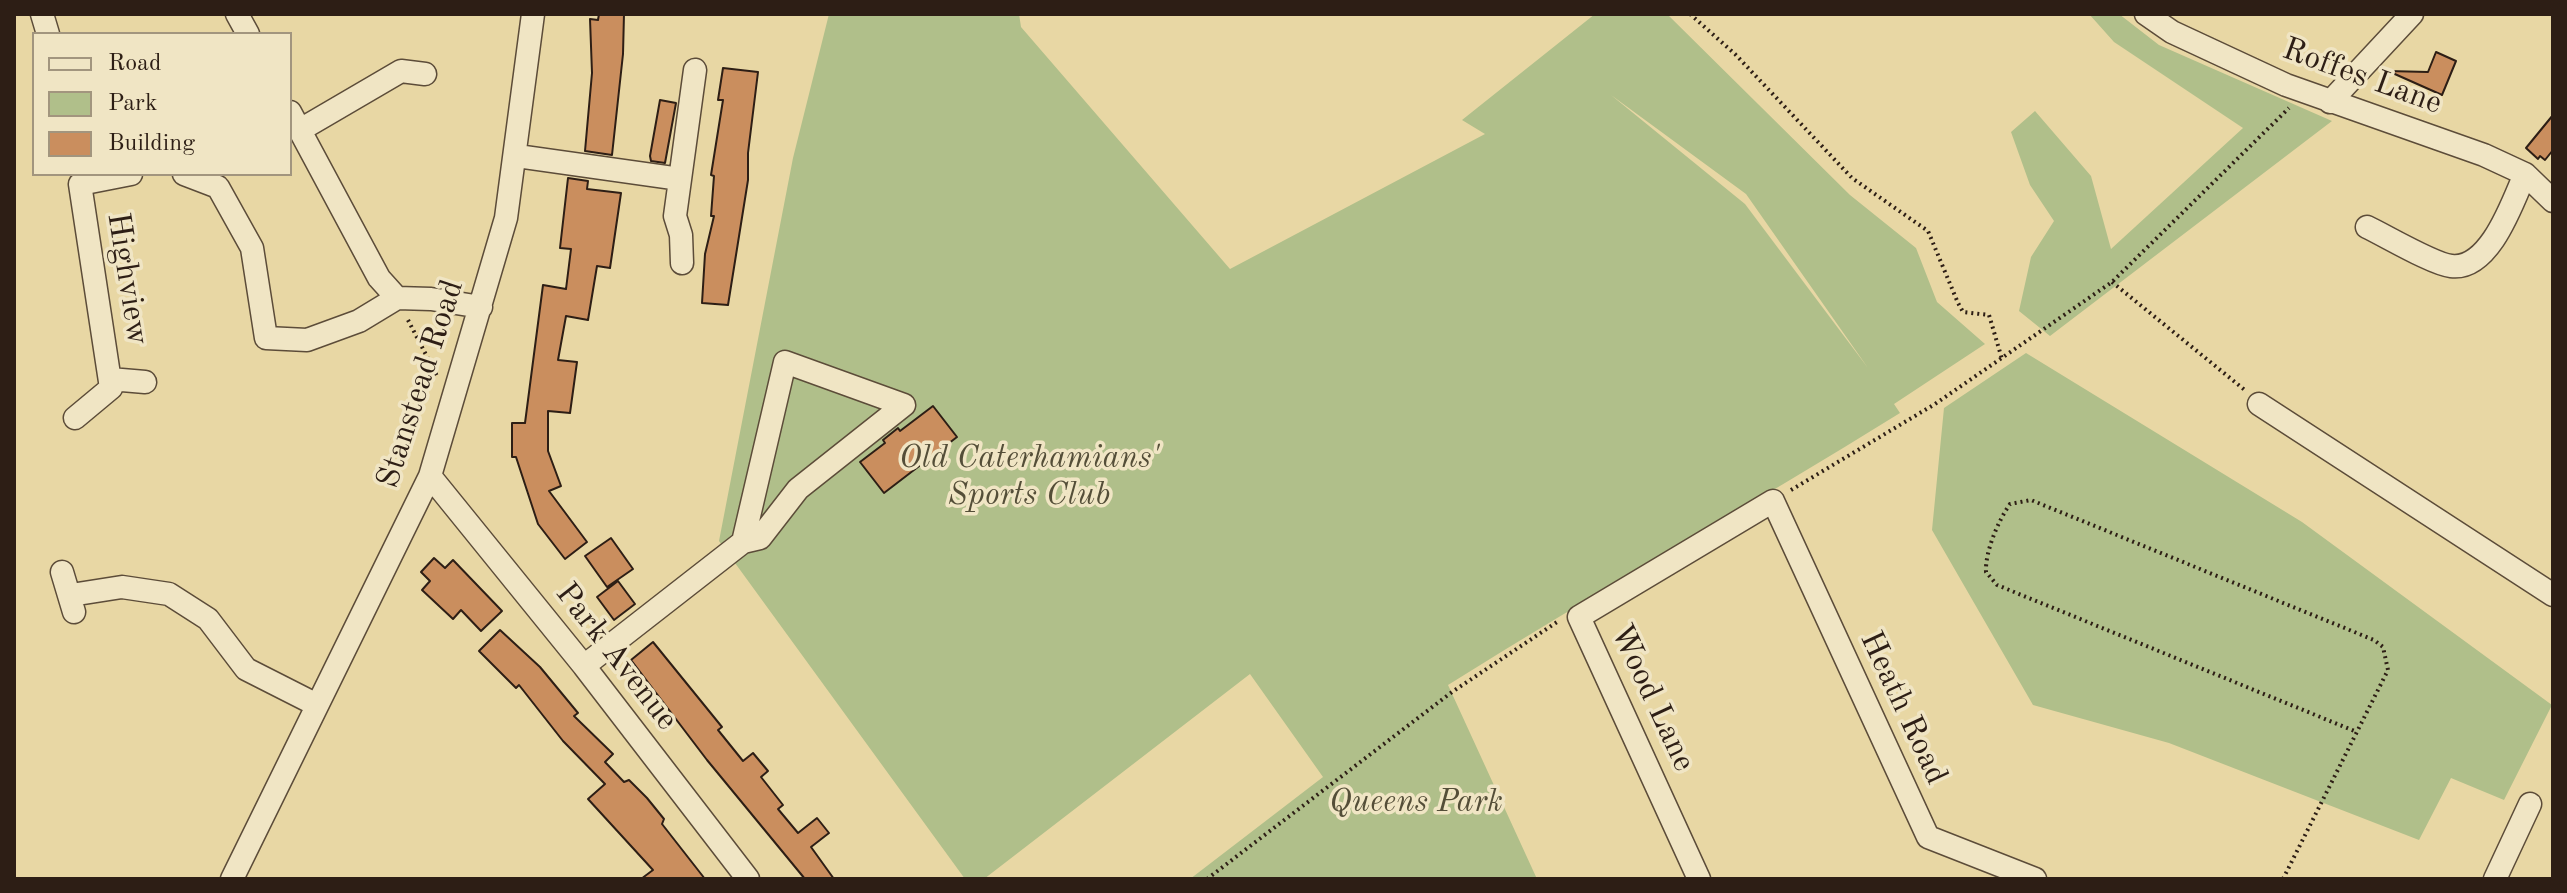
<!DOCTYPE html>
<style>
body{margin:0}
#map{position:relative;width:2567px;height:893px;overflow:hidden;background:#e8d7a4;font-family:"Old Standard TT",serif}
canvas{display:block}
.frame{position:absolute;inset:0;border:16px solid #2d1e15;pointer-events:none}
.legend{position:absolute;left:32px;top:32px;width:260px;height:144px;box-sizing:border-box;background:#f0e5c4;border:2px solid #a2957e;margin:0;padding:10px 14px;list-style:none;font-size:24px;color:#2d1e15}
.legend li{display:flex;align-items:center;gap:16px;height:40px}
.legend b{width:40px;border:2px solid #a2957e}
</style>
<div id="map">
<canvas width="2567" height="893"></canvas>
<div class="frame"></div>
<ul class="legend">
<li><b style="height:10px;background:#f0e5c4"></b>Road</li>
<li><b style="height:22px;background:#b0bf8a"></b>Park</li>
<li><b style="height:22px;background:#ca8e5e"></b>Building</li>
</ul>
</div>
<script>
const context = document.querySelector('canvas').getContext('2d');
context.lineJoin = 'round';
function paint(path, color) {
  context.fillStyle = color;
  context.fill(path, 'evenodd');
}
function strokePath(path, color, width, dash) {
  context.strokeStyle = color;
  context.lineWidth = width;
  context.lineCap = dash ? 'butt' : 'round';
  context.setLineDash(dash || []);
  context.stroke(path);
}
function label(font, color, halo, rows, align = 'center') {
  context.font = font + ' "Old Standard TT",serif';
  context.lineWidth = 7;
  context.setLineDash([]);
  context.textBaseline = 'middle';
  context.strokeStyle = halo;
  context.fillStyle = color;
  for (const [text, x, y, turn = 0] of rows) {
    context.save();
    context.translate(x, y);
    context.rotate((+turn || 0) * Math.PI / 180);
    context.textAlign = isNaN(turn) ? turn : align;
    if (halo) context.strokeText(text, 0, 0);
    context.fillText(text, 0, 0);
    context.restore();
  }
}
const green = new Path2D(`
 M829,14H1019L1021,27L1230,269L1485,134L1462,120L1595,14H1667L1850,195L1916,248L1937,302L1985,344L1894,404L1900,413C1751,506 1597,591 1448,685L1537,879H1190L1323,777L1250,674L984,879H965L719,541L793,158ZM1611,95L1746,194L1868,368L1745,204Z
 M2089,14H2119L2159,45L2332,121L2050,336L2019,311L2031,257L2054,221L2030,185L2011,132L2035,111L2091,176L2111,249L2243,128L2114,42Z
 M2026,353L2302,522L2552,705L2504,800L2451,778L2419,840L2169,743L2033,705L1932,530L1944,408Z`);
const building = new Path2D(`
 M599,14H624L623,54L612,155L585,151L592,73L590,19L598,20Z
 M2436,52L2456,61L2442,95L2388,71L2428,72Z
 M723,68L758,72L748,153V180L728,305L702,303L705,254L714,216H711L714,176L711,175L723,100H718Z
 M660,100L676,103L665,163L651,161L650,156Z
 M2553,115V150L2545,160L2540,156L2538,159L2526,148Z
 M568,178L588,181L587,189L621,193L610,268L597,266L588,320L566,316L558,360L577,362L570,413L548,411V451L561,486L549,491L587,542L565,559L538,524L516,457H512V423H525L543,285L566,289L571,249L560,248Z
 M933,406L957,437L884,493L860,462L885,443L883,440L898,428L900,431Z
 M611,538L633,569L607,587L585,556Z
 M434,558L445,568L453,560L502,611L481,631L461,610L453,619L422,590L430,581L421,572Z
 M618,581L635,604L614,620L597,597Z
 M500,630L540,667L578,713L574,716L613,754L605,762L624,782L629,780L647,798L664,819L662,824L705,879H641L653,870L588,799L605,784L563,741L519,685L516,688L479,651Z
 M653,642L722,727L718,730L743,761L753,753L768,771L761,777L783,805L778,809L798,833L817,818L829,833L811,847L834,879H805L707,760L631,660Z`);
const path = new Path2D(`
 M1690,14L1735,54L1852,178L1928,231L1958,303L1963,312L1989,315L2002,359
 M2112,282L2246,391
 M408,320L437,376
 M1791,490L1935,404L2112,282L2289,108
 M1207,879L1452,692L1560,620
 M2283,879L2388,670L2383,647L2374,640L2031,500L2010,504C1998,521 1985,552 1986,572L1997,585L2357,732`);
const minor = new Path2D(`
 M42,14L48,34
 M237,14L248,34
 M2146,14L2172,32L2286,85L2484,155L2525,174L2553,201
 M2330,102L2412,14
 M290,112L379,278L397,298
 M300,130L401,71L425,74
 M517,156L680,179
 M184,174L218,187L252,248L266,338L307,340L359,321L397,298
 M2367,227C2386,236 2433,264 2451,266C2490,271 2513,201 2525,174
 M682,263L681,235L675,216L695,70
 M397,298L431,299L481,307
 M110,379L145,382
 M2259,404L2553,595
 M75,418L111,388L80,184L131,174
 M430,476L584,666L748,879
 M62,572L74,612
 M71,595L122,587L169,594L208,619L246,669L317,705
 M584,666L743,542L760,538L798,489L904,405L785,362L743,542
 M232,879L430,476L506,218L533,14
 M1699,879L1579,617L1773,501L1928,837L2035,879
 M2495,879L2530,804`);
const streetNames = [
 ["Roffes Lane",2362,77,20],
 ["Highview",127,279,81],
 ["Stanstead Road",421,384,-72],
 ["Park Avenue",616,657,52],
 ["Wood Lane",1652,698,65],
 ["Heath Road",1903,708,65]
];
const parkNames = [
 ["Old Caterhamians'",1029,459],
 ["Sports Club",1029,496],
 ["Queens Park",1416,803]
];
paint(green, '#b0bf8a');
paint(building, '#ca8e5e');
strokePath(building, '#2d1e15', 2);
strokePath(minor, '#5c4c39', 25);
strokePath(path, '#2d1e15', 4, [2, 4]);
strokePath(minor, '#f0e5c4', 22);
label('32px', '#2d1e15', '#f0e5c4', streetNames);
label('italic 32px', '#544e38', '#f0e5c4', parkNames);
</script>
